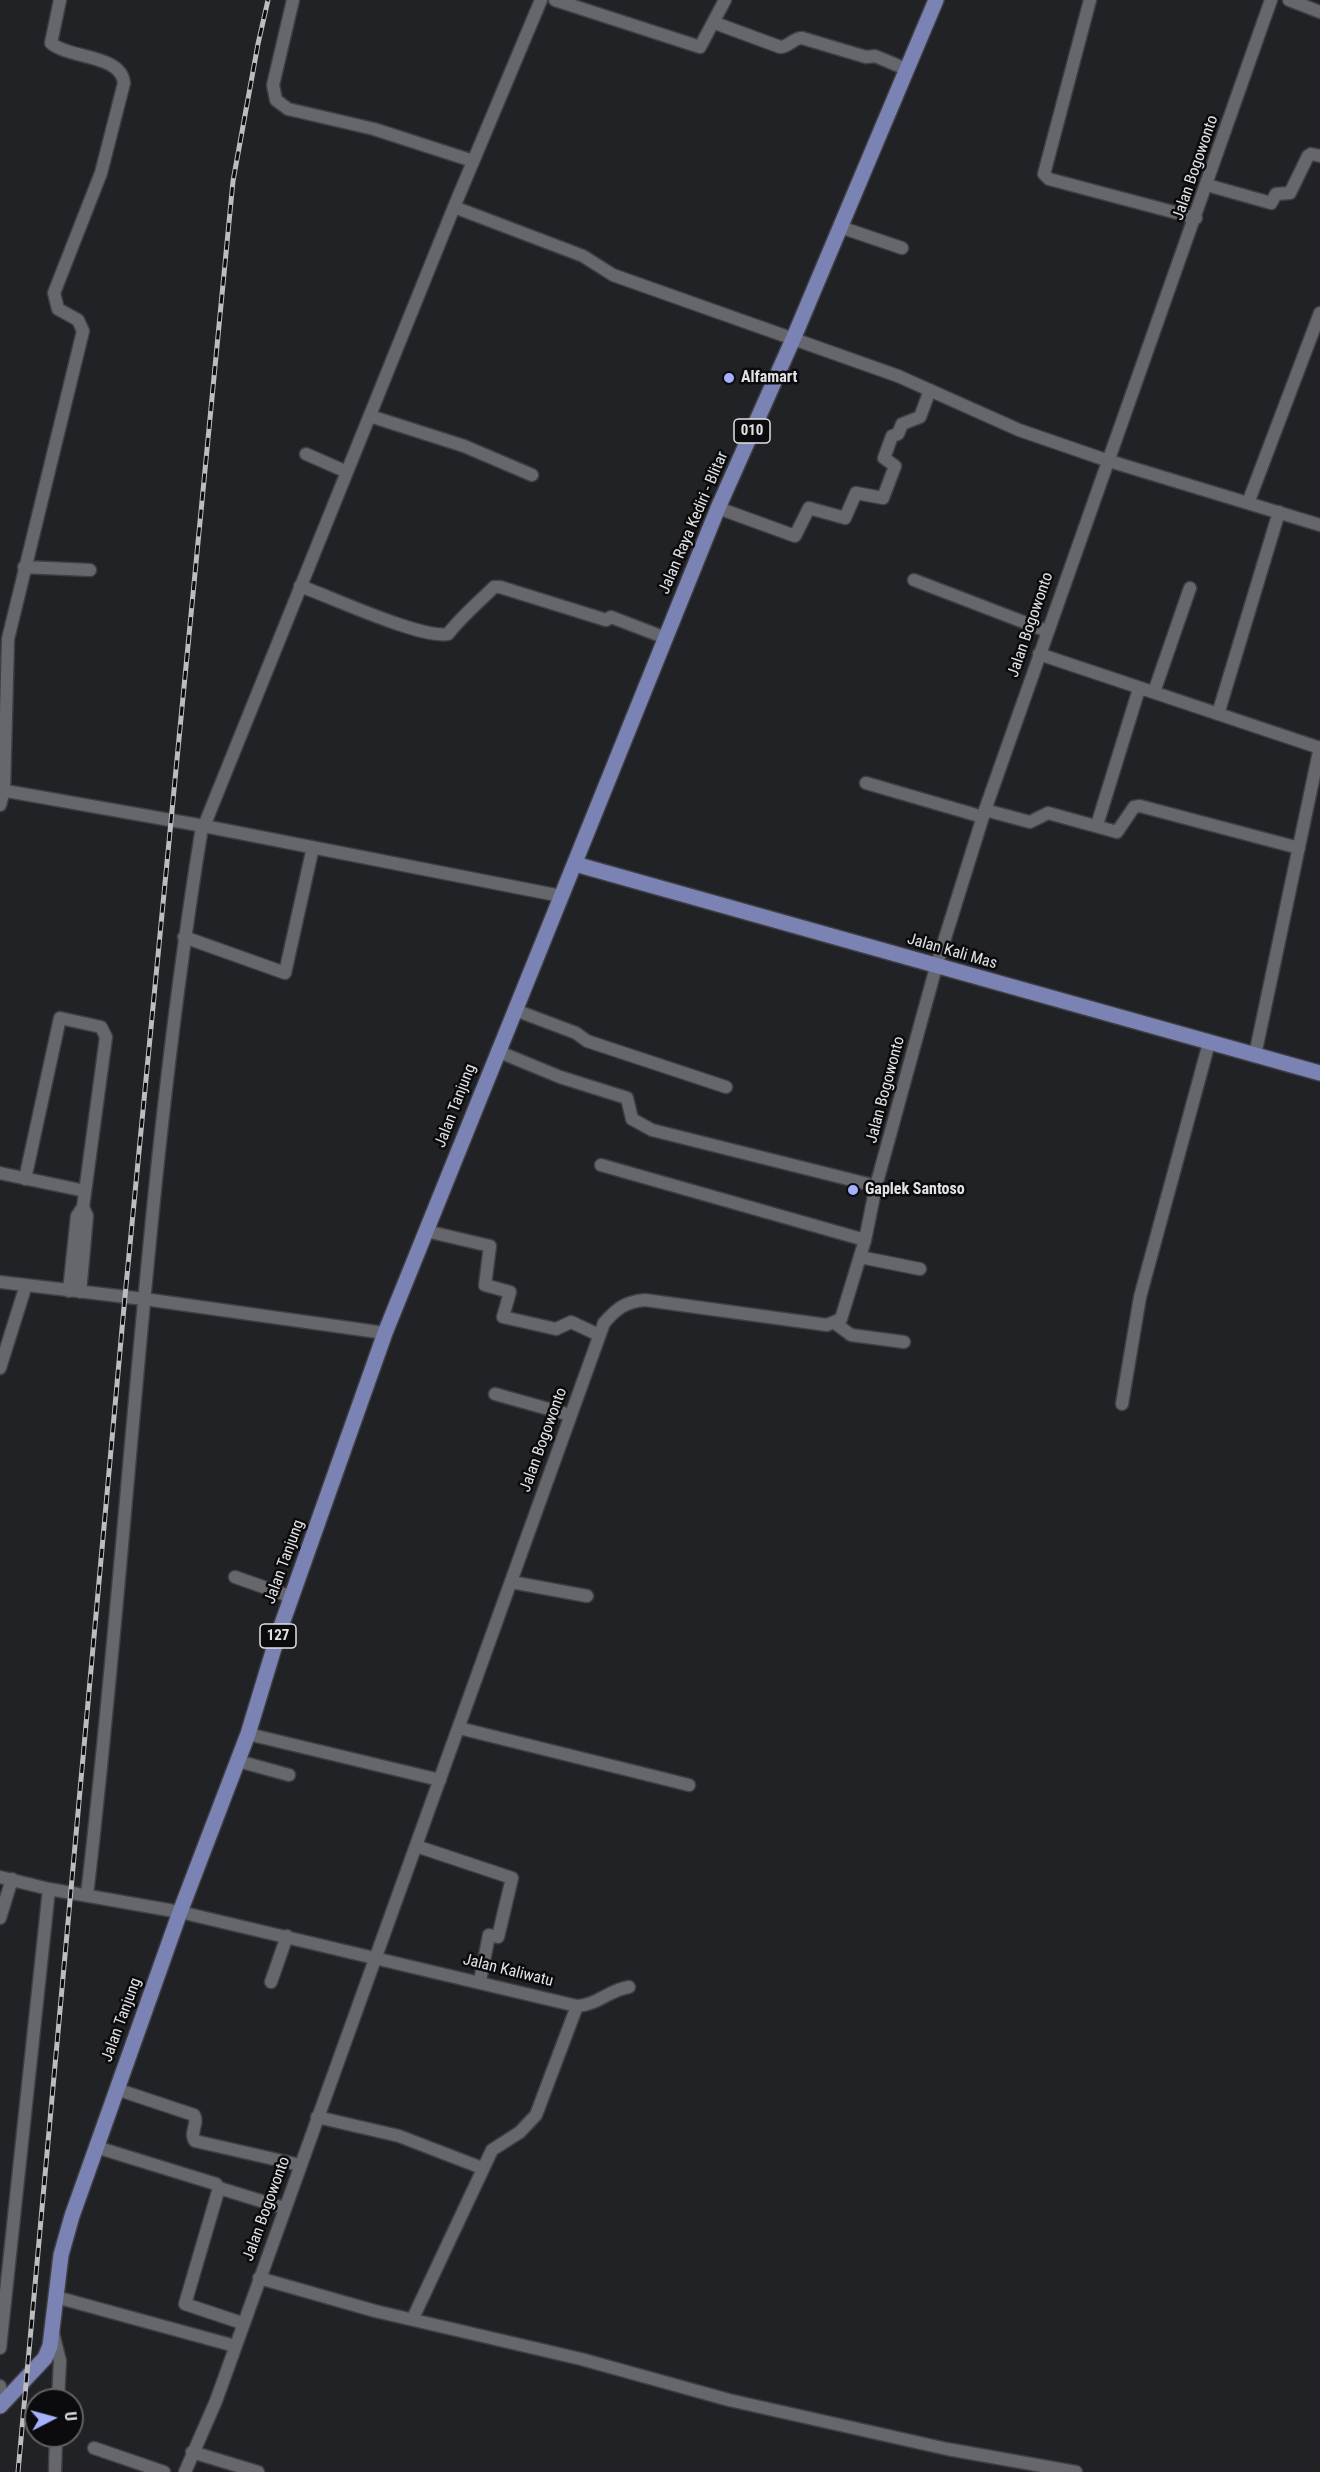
<!DOCTYPE html>
<style>
body{margin:0}
#map{position:relative;width:1320px;height:2472px;overflow:hidden;background:#212226;font-family:"Roboto Condensed",sans-serif}
canvas{display:block}
.north{position:absolute;left:24px;top:2388px;width:60px;height:60px;box-sizing:border-box;background:#0b0b0d;border:2px solid #616163;border-radius:50%;rotate:84deg;font-size:16px;font-weight:700;line-height:24px;text-align:center;color:#e1e2e5}
.north::after{content:'';display:block;margin:auto;width:21px;height:27px;background:#a4b1fc;clip-path:polygon(50% 0,100% 100%,50% 72%,0 100%)}
</style>
<div id="map">
<canvas width="1320" height="2472"></canvas>
<div class="north">U</div>
</div>
<script>
const context = document.querySelector('canvas').getContext('2d');
context.lineJoin = 'round';
function strokePath(path, color, width, dash) {
  context.strokeStyle = color;
  context.lineWidth = width;
  context.lineCap = dash ? 'butt' : 'round';
  context.setLineDash(dash || []);
  context.stroke(path);
}
function label(font, color, halo, rows, align = 'center') {
  context.font = font + ' "Roboto Condensed",sans-serif';
  context.lineWidth = 5;
  context.setLineDash([]);
  context.textBaseline = 'middle';
  context.strokeStyle = halo;
  context.fillStyle = color;
  for (const [text, x, y, turn = 0] of rows) {
    context.save();
    context.translate(x, y);
    context.rotate((+turn || 0) * Math.PI / 180);
    context.textAlign = isNaN(turn) ? turn : align;
    if (halo) context.strokeText(text, 0, 0);
    context.fillText(text, 0, 0);
    context.restore();
  }
}
const minor = new Path2D(`
 M293,0L273,85L276,100L288,109L374,129L473,161
 M555,0L700,47L725,0
 M1090,0L1044,174L1049,179L1196,218
 M1289,0L1320,12
 M715,23L780,47C789,47 793,38 802,38L866,57L875,56L906,69
 M1207,185L1271,203L1276,194L1290,193L1308,156L1311,154L1320,156
 M454,207L583,256L613,275L898,376L1019,430L1106,460L1320,525
 M840,227L902,248
 M370,416L464,446L532,475
 M306,454L347,472
 M1248,503L1320,313
 M718,508L795,536L809,508L845,518L856,493L883,498L895,466L884,458L892,436L898,434L902,424L920,417L930,390
 M24,567L90,570
 M914,580L1047,631
 M300,586C331,597 421,639 448,634C462,616 478,603 494,587H500L606,620L611,617L666,638
 M1039,654L1320,748
 M1154,692L1190,588
 M1218,714L1279,512
 M866,783L983,817
 M0,790L204,826L561,896
 M0,805L4,790L8,639L83,331L78,320L58,309L54,293L101,173L124,83C121,54 69,59 51,43L60,0
 M985,810L1030,822L1048,813L1117,832L1134,807L1140,806L1299,848
 M1097,825L1139,689
 M204,826L454,207L541,0
 M184,937L285,973L313,847
 M515,1010L576,1033L587,1041L726,1087
 M497,1051L560,1077L627,1098L632,1119L652,1130L876,1186
 M1255,1055L1320,747
 M601,1165L865,1240
 M0,1173L85,1191
 M25,1179L60,1018L101,1027L106,1037L83,1207L87,1216L80,1292
 M426,1231L490,1246L485,1285L510,1292L503,1317L556,1329L571,1322L599,1335
 M860,1257L920,1269
 M0,1282L144,1299L385,1333
 M69,1291L77,1216L83,1207
 M835,1323L851,1335L904,1342
 M0,1368L26,1285
 M495,1394L570,1415
 M1122,1404L1140,1297L1209,1043
 M235,1577L292,1597
 M511,1582L587,1596
 M459,1728L689,1785
 M248,1734L440,1780
 M238,1761L289,1775
 M416,1846L512,1878L498,1937L489,1935L480,1981
 M0,1877L49,1889L180,1912L577,2006C597,2005 609,1990 629,1987
 M87,1895C129,1540 144,1181 202,827
 M0,1918L12,1879
 M271,1982L287,1936
 M116,2089L194,2115C199,2123 189,2133 195,2141L300,2165
 M317,2117L399,2136L482,2168
 M96,2147L216,2184L219,2188L284,2208
 M219,2188L185,2304L242,2323
 M259,2278L375,2311L581,2359L729,2400L947,2449L1076,2472
 M56,2297L235,2346
 M413,2318L492,2150L520,2132L536,2115L577,2006
 M53,2333L60,2361L58,2400
 M0,2348L49,1889
 M0,2386L2,2401
 M94,2448L164,2472
 M192,2452L258,2472
 M55,2472L56,2436
 M185,2472L216,2401L604,1323C617,1308 625,1302 645,1300L827,1325L841,1319L865,1240L876,1186L936,967L985,810L1271,0`);
const major = new Path2D(`
 M575,864L1320,1073
 M0,2406L45,2358L50,2346L61,2255L72,2216L180,1912L248,1734L278,1635L385,1333L718,508L794,337L936,0`);
const rail = new Path2D(`
 M18,2472L125,1296L233,181L258,44L268,0`);
const markers = [
 [729,378,6,"#a4b1fc"],
 [853,1190,6,"#a4b1fc"]
];
const shields = [
 [752,431,36],
 [278,1636,36]
];
const shieldNames = [
 ["010",752,431],
 ["127",278,1636]
];
const streetNames = [
 ["Jalan Bogowonto",1196,168,-71],
 ["Jalan Raya Kediri - Blitar",694,523,-67],
 ["Jalan Bogowonto",1031,625,-71],
 ["Jalan Kali Mas",952,952,16],
 ["Jalan Bogowonto",886,1090,-75],
 ["Jalan Tanjung",456,1106,-69],
 ["Jalan Bogowonto",544,1440,-70],
 ["Jalan Tanjung",285,1562,-70],
 ["Jalan Kaliwatu",508,1971,14],
 ["Jalan Tanjung",122,2020,-70],
 ["Jalan Bogowonto",267,2209,-70]
];
const poiNames = [
 ["Alfamart",741,378],
 ["Gaplek Santoso",865,1190]
];
strokePath(minor, '#3e3f42', 15);
strokePath(major, '#3e3f42', 18);
strokePath(minor, '#66676c', 12);
strokePath(major, '#7a83b3', 15);
strokePath(rail, '#bcbdc0', 5);
strokePath(rail, '#0b0b0d', 3, [9]);
for (const [x, y, r, color] of markers) {
  const dot = new Path2D();
  dot.arc(x, y, r, 0, 2 * Math.PI);
  context.fillStyle = color;
  context.fill(dot);
  strokePath(dot, '#0b0b0d', 2);
}
for (const [x, y, w] of shields) {
  const box = new Path2D();
  box.roundRect(x - w / 2, y - 12, w, 24, 4.5);
  context.fillStyle = '#0b0b0d';
  context.fill(box);
  strokePath(box, '#e1e2e5', 1.5);
}
label('bold 15px', '#e1e2e5', null, shieldNames);
label('16px', '#e1e2e5', '#0b0b0d', streetNames);
label('bold 16px', '#e1e2e5', '#0b0b0d', poiNames, 'left');
</script>
